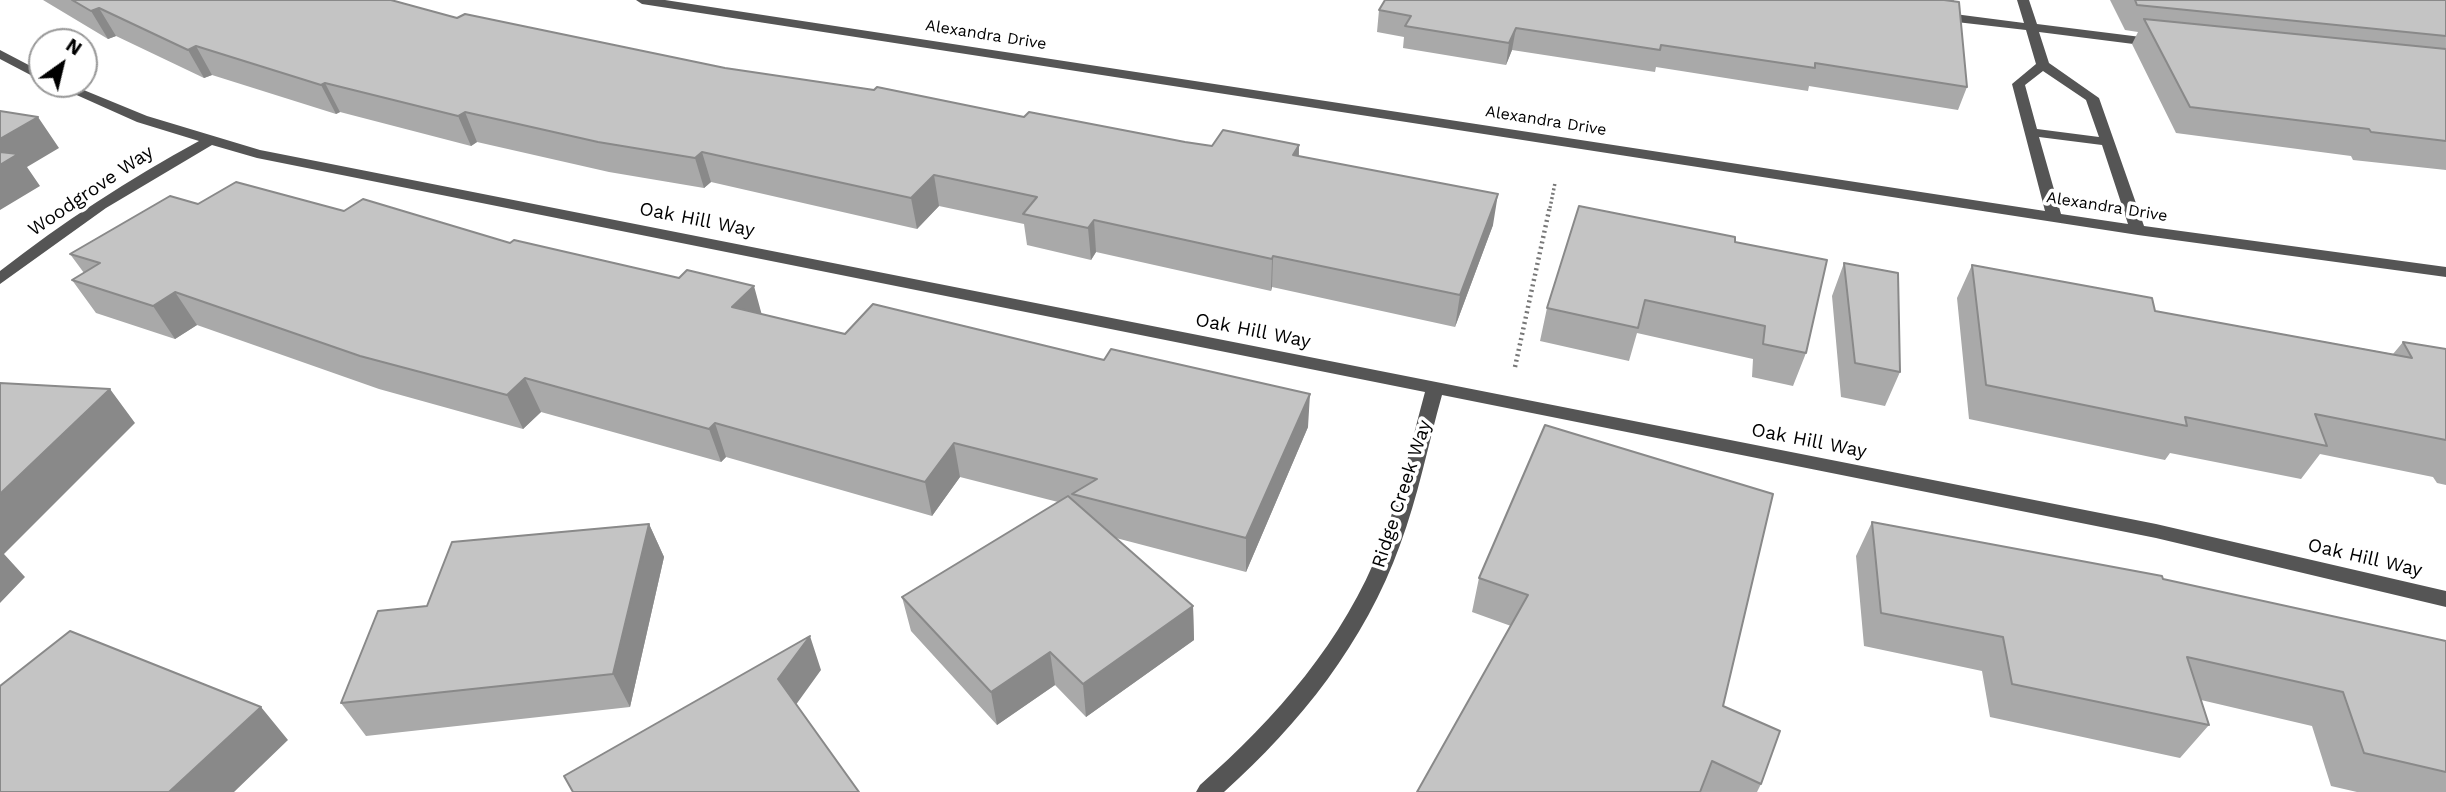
<!DOCTYPE html>
<style>
body{margin:0}
#map{position:relative;width:2446px;height:792px;overflow:hidden;background:#fff;font-family:"Work Sans",sans-serif}
canvas{display:block}
.north{position:absolute;left:28px;top:28px;width:70px;height:70px;box-sizing:border-box;background:#fff;border:2px solid #999;border-radius:50%;rotate:34deg;font-size:19px;font-weight:700;line-height:28px;text-align:center;color:#000}
.north::after{content:'';display:block;margin:auto;width:24px;height:32px;background:#000;clip-path:polygon(50% 0,100% 100%,50% 72%,0 100%)}
</style>
<div id="map">
<canvas width="2446" height="792"></canvas>
<div class="north">N</div>
</div>
<script>
const context = document.querySelector('canvas').getContext('2d');
context.lineJoin = 'round';
function strokePath(path, color, width, dash) {
  context.strokeStyle = color;
  context.lineWidth = width;
  context.lineCap = dash ? 'butt' : 'round';
  context.setLineDash(dash || []);
  context.stroke(path);
}
function paint(path, color) {
  context.fillStyle = color;
  context.fill(path, 'evenodd');
}
function label(font, color, halo, rows, align = 'center') {
  context.font = font + ' "Work Sans",sans-serif';
  context.lineWidth = 7;
  context.setLineDash([]);
  context.textBaseline = 'middle';
  context.strokeStyle = halo;
  context.fillStyle = color;
  for (const [text, x, y, turn = 0] of rows) {
    context.save();
    context.translate(x, y);
    context.rotate((+turn || 0) * Math.PI / 180);
    context.textAlign = isNaN(turn) ? turn : align;
    if (halo) context.strokeText(text, 0, 0);
    context.fillText(text, 0, 0);
    context.restore();
  }
}
const pathFar1 = new Path2D(`
 M1550,208L1555,183`);
const path = new Path2D(`
 M1515,367L1550,206`);
const minor = new Path2D(`
 M636,0H665L2045,211L2012,84L2036,64L2026,30L1939,20L1933,16L1939,12L2024,23L2017,0H2029L2037,24L2157,39L2163,43L2157,47L2039,32L2049,63L2099,98L2144,226L2446,267V277L2138,235L642,4ZM2043,71L2086,100L2099,137L2037,129L2025,85ZM2039,137L2102,145L2128,224L2061,214Z
 M0,50L42,72V81L0,59Z
 M52,84H69L147,116L260,150L2156,524L2446,591V607L2156,538L1442,395C1428,445 1418,497 1400,545C1365,642 1300,724 1224,792H1196L1200,785C1276,718 1344,641 1381,545C1400,496 1411,443 1425,392L257,158L212,145L106,208L0,284V271C63,222 129,179 199,141L137,122Z`);
const wall = new Path2D(`
 M43,0H391L457,18L725,68L1024,117L1212,146L1299,145V156L1493,225L1455,327L1272,287L1271,291L1096,252L1091,260L1027,245L1024,224L939,206L917,229L711,182L704,188L609,172L477,142L471,146L340,112L336,114L212,75L204,78L116,36L108,39Z
 M1385,0H1954L1967,87L1958,110L1809,86L1808,91L1656,67L1655,72L1512,50L1506,65L1403,48L1404,37L1377,32L1379,10Z
 M2110,0H2446V170L2353,160L2351,156L2176,133L2132,44L2138,32L2125,30Z
 M198,204L344,211L510,243L762,315L845,334L1308,427L1246,572L1116,538L1193,606L1194,640L1086,717L1055,685L997,725L911,631L902,597L1058,502L960,477L932,516L726,457L721,462L541,412L523,429L379,389L197,325L175,339L96,313L72,280L84,273L70,254Z
 M1735,242L1806,353L1793,386L1752,377L1753,359L1637,333L1629,361L1540,341L1547,308Z
 M1844,263L1900,372L1885,406L1841,397L1832,296Z
 M1972,265L2155,311L2393,354L2403,342L2446,349V485L2437,483L2433,477L2320,454L2301,479L2170,453L2165,460L1969,419L1957,298Z
 M1545,425L1723,706L1761,784L1757,792H1417L1511,626L1472,612L1479,578Z
 M1872,522L2163,579L2446,641V792H2357L2331,786L2312,726L2201,700L2209,725L2180,758L1990,717L1982,671L1864,646L1856,556Z
 M649,524L664,557L630,707L366,736L341,703Z`);
const shadedWall = new Path2D(`
 M99,8L116,36L108,39L91,11Z
 M1516,28L1512,50L1506,65L1509,43Z
 M196,46L212,75L204,78L188,50Z
 M325,83L340,112L336,114L321,85Z
 M465,112L477,142L471,146L458,116Z
 M38,117L59,148L27,167L40,186L0,210V139Z
 M1299,145L1298,175L1293,155Z
 M702,152L711,182L704,188L695,158Z
 M934,175L939,206L917,229L911,198Z
 M1498,194L1493,225L1455,327L1460,295Z
 M1094,220L1096,252L1091,260L1088,228Z
 M1273,256L1272,287L1271,291L1272,259Z
 M754,286L763,319L732,307Z
 M175,292L197,325L175,339L153,306Z
 M525,378L541,412L523,429L507,395Z
 M110,389L135,423L4,554L25,577L0,603V494Z
 M1310,394L1308,427L1246,572V538Z
 M715,423L726,457L721,462L709,429Z
 M954,443L960,477L932,516L925,482Z
 M649,524L664,557L630,707L613,674Z
 M1193,606L1194,640L1086,717L1083,684Z
 M810,636L821,670L790,713L778,679Z
 M1050,652L1055,685L997,725L991,692Z
 M261,707L288,740L234,792H169Z`);
const building = new Path2D(`
 M72,0H391L457,18L465,14L725,68L874,90L877,87L1024,117L1029,112L1185,142L1212,146L1223,130L1299,145L1293,155L1498,194L1460,295L1273,256L1272,259L1094,220L1088,228L1023,214L1037,197L934,175L911,198L702,152L695,158L598,142L465,112L458,116L325,83L321,85L196,46L188,50L99,8L91,11Z
 M1385,0H1944L1959,2L1967,87L1815,63V68L1661,45L1660,50L1516,28L1509,43L1405,26L1411,16L1379,10Z
 M2135,0H2446V36L2137,5Z
 M2144,19L2446,49V141L2371,132L2369,129L2190,107Z
 M0,111L38,117L0,139Z
 M0,152L18,154L0,165Z
 M236,182L344,211L363,199L510,243L514,240L679,278L687,270L754,286L732,307L845,334L873,304L1104,360L1111,349L1310,394L1246,538L1072,494L1097,479L954,443L925,482L715,423L709,429L525,378L507,395L360,356L175,292L153,306L72,280L100,263L70,254L170,196L198,204Z
 M1579,206L1735,237V242L1827,260L1806,353L1763,344L1765,326L1645,300L1638,328L1547,308Z
 M1844,263L1898,273L1900,372L1855,363Z
 M1972,265L2152,298L2155,311L2412,358L2403,342L2446,349V440L2315,414L2327,446L2185,417L2187,426L1986,385Z
 M0,383L110,389L0,494Z
 M1545,425L1773,494L1723,706L1780,731L1761,784L1712,761L1700,792H1417L1528,595L1479,578Z
 M1068,496L1193,606L1083,684L1050,652L991,692L902,597Z
 M1872,522L2162,576L2163,579L2446,641V772L2364,753L2343,692L2187,657L2209,725L2012,684L2003,637L1881,613Z
 M649,524L613,674L341,703L378,611L427,606L452,542Z
 M70,631L261,707L169,792H0V686Z
 M810,636L778,679L859,792H573L564,776Z`);
const farStreetnames = [
 ["Alexandra Drive",986,35,9],
 ["Alexandra Drive",1546,121,9],
 ["Alexandra Drive",2107,207,9]
];
const streetNames = [
 ["Woodgrove Way",91,191,-34],
 ["Oak Hill Way",697,220,11],
 ["Oak Hill Way",1253,331,11],
 ["Oak Hill Way",1809,441,11],
 ["Ridge Creek Way",1402,494,-72],
 ["Oak Hill Way",2365,558,13]
];
strokePath(pathFar1, '#777', 3.5, [2, 2.5]);
strokePath(path, '#777', 4.5, [2, 3.5]);
paint(minor, '#555');
paint(wall, '#a9a9a9');
paint(shadedWall, '#898989');
paint(building, '#c4c4c4');
strokePath(building, '#898989', 2);
label('16px', '#000', '#fff', farStreetnames);
label('19px', '#000', '#fff', streetNames);
</script>
